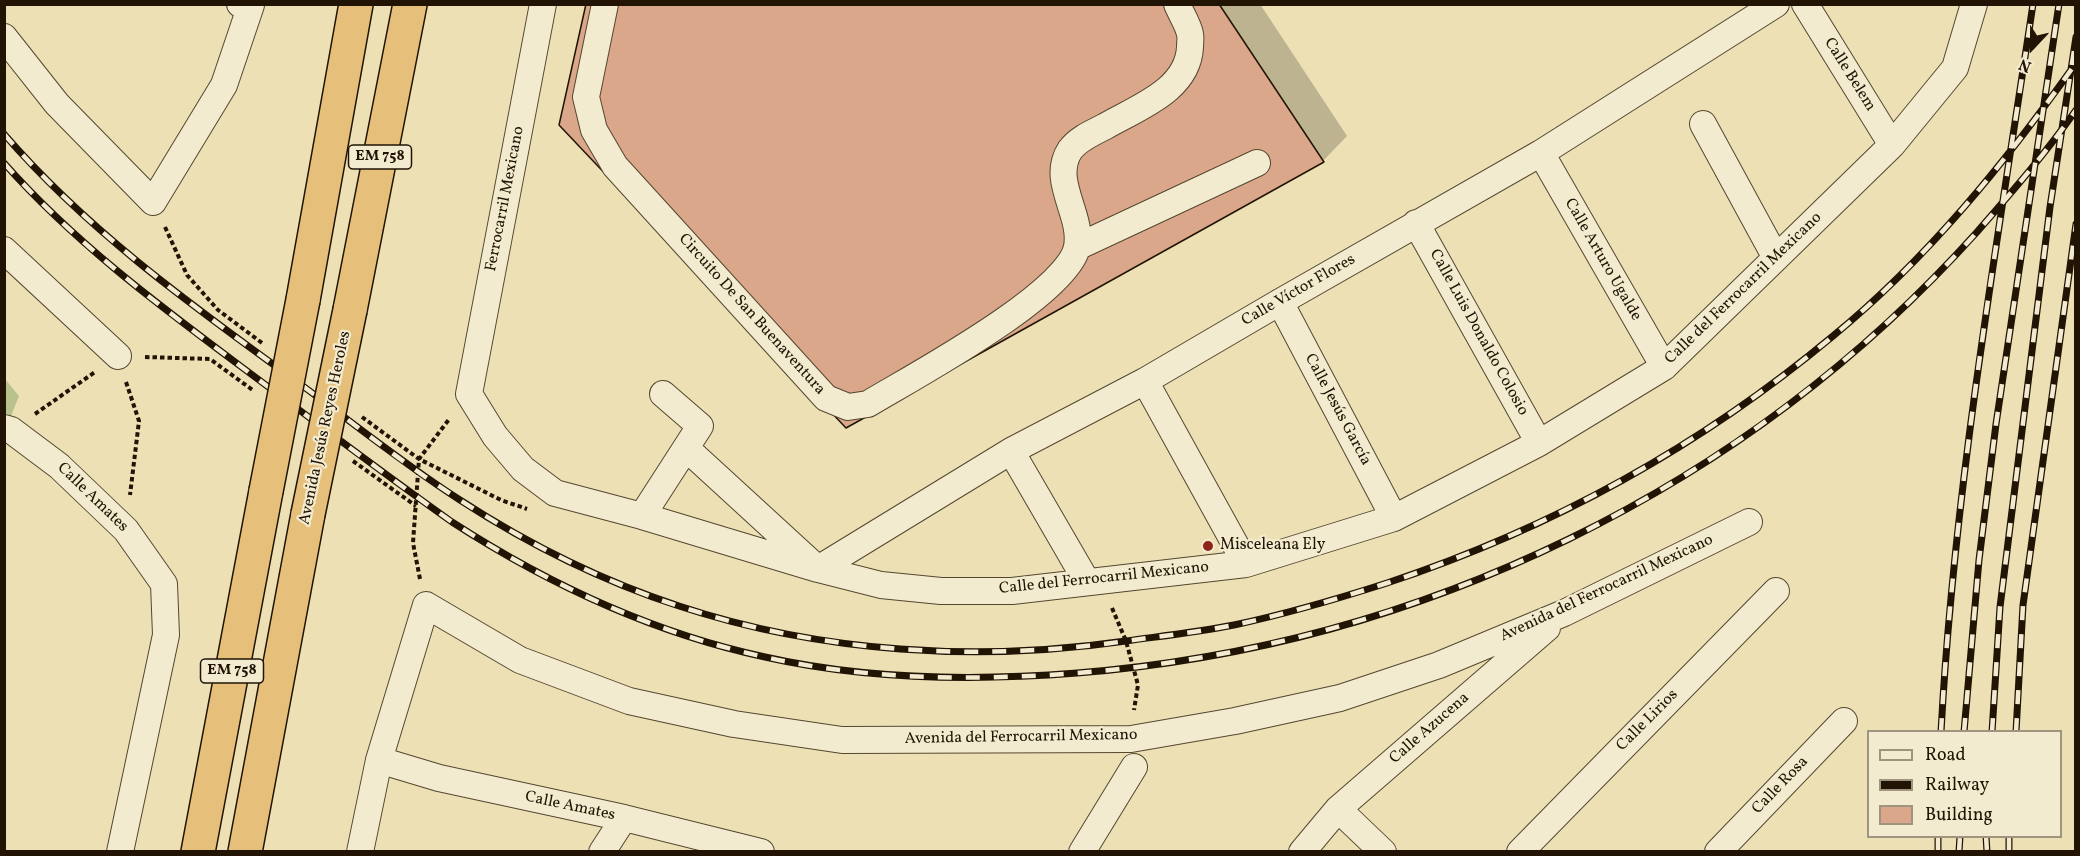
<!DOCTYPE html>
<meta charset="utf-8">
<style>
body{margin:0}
#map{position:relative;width:2080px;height:856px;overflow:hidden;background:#ede0b5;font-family:Vollkorn,serif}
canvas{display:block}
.frame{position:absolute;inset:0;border:6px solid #211404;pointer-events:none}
.legend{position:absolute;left:1867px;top:730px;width:195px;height:108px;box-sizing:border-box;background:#f3ebcf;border:2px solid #9f957e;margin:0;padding:8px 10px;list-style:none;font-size:18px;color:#211404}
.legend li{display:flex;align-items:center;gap:12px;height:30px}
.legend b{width:30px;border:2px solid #9f957e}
.north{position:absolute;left:2002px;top:18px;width:60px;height:60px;-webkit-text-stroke:4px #f3ebcf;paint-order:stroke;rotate:202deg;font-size:16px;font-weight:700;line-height:24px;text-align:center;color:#211404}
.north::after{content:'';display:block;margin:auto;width:21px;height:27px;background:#211404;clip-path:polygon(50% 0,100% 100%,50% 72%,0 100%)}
</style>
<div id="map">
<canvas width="2080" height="856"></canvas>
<div class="frame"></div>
<ul class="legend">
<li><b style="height:8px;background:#f3ebcf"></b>Road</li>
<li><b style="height:8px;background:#211404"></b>Railway</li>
<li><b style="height:16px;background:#daa78b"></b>Building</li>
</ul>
<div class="north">N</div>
</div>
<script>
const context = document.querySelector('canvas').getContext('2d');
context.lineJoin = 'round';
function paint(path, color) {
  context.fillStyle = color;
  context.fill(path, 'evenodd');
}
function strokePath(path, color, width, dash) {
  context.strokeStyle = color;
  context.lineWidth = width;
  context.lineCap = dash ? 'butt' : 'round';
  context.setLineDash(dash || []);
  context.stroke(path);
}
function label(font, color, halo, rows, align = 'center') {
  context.font = font + ' Vollkorn,serif';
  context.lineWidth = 4.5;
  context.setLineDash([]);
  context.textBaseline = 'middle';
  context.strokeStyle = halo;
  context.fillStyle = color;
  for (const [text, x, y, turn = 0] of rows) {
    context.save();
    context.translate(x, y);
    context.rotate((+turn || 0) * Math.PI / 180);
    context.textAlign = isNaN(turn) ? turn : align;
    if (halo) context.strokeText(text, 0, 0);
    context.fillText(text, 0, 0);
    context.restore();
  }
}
const green = new Path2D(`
 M5,379L19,396L11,416L5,413Z`);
const shadow = new Path2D(`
 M587,4H1260L1347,136L1323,161Z`);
const building = new Path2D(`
 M586,4H1219L1324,162L846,428L559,125Z`);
const path = new Path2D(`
 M165,227L187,275L218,310L262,343
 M145,357L210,359L254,391
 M126,382L139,421L130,495
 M35,414L95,372
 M362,417L419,459L501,500L527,509
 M353,461L416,506
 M420,579L413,543L419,459L450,418
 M1112,608L1126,641L1138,685L1134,710`);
const minor = new Path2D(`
 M543,4L469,394L495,436L523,469L555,493L642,516L818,569L881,585L941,591H1012L1246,564L1394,518L1539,443L1664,367L1892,145L1955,68L1974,4
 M605,4L586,97L594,130L615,166L826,398L848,407L868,404C911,378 1068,294 1077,247C1083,214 1050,181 1070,150C1078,139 1092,133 1104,127C1136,108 1188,91 1190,47C1190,43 1191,38 1190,34C1188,24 1181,14 1177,4
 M1805,4L1892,145
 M4,37L57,104L153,202L224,85L251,5L240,4
 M1703,124L1776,258
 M1541,153L1664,367
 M1416,223L1539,443
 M1077,247L1257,163
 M4,250L118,356
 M1280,302L1394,518
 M1145,381L1246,564
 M4,428L11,430L59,466L126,530L164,584L166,635L120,852
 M686,448L818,569L1011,451L1145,381L1280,302L1541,153L1776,4
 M1011,451L1087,582
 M642,516L700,426L663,394
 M379,760L439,778L624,818L761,852
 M1338,809L1383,852
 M360,852L379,760L426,605L520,660L629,701L734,724L842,740L1131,739L1235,721L1340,698L1439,665L1564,613L1749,522
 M602,852L624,818
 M1082,852L1134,767
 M1302,852L1338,809L1547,628
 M1520,852L1776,591
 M1718,852L1844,721`);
const trunk = new Path2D(`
 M303,300L356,4
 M350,310L410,4
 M198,852L266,491
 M245,852L308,514`);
const rail = new Path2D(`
 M4,134C87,230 190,304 292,378C348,419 402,463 460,500C528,544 602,581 679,606C821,653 978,662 1126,641C1162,636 1198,632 1234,625C1286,614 1337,599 1387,583C1550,529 1701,446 1833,336C1928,258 2005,163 2076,63
 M4,163C73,241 156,303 239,365C310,418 380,471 452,522C548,584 653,633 765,657C867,680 973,681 1077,673C1421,646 1746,489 1977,232C2011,193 2046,153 2076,110
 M1941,732C1954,488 1997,246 2033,4
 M1964,732L1979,560L1996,424L2059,4
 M1992,732L2000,607L2050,207L2076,37
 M2016,732L2023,605L2076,224
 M1986,836L1987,852
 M1938,852V836
 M1959,852L1960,836
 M2009,852V836`);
const trunkBridge = new Path2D(`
 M266,491L303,300
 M308,514L350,310`);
const markers = [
 [1208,546,6,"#8f2418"]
];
const shields = [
 [380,157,63],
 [232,671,63]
];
const shieldNames = [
 ["EM 758",380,157],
 ["EM 758",232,671]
];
const streetNames = [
 ["Calle Belem",1849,75,58],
 ["Ferrocarril Mexicano",506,199,-79],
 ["Calle Arturo Ugalde",1602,260,60],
 ["Calle del Ferrocarril Mexicano",1744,289,-44],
 ["Calle Víctor Flores",1299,291,-30],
 ["Circuito De San Buenaventura",751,315,48],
 ["Calle Luis Donaldo Colosio",1478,333,61],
 ["Calle Jesús García",1337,410,62],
 ["Avenida Jesús Reyes Heroles",326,428,-78],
 ["Calle Amates",92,498,44],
 ["Calle del Ferrocarril Mexicano",1104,579,-6],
 ["Avenida del Ferrocarril Mexicano",1607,589,-25],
 ["Calle Lirios",1648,721,-45],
 ["Calle Azucena",1430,729,-41],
 ["Avenida del Ferrocarril Mexicano",1021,738,-1],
 ["Calle Rosa",1781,786,-46],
 ["Calle Amates",570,807,12]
];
const poiNames = [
 ["Misceleana Ely",1220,546]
];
paint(green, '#b9c28d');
paint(shadow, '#0003');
paint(building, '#daa78b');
strokePath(building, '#211404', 1.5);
strokePath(minor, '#544730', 28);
strokePath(trunk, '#211404', 36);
strokePath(path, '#211404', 4, [4.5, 3]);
strokePath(minor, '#f3ebcf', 26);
strokePath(trunk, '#e6c07a', 33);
strokePath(rail, '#211404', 7);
strokePath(rail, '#f3ebcf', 4.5, [14]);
strokePath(trunkBridge, '#211404', 36, []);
strokePath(trunkBridge, '#e6c07a', 33);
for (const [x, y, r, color] of markers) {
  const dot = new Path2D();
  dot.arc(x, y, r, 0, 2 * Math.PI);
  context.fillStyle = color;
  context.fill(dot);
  strokePath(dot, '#f3ebcf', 2);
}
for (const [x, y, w] of shields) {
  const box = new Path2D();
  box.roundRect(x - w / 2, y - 12, w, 24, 4.5);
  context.fillStyle = '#f3ebcf';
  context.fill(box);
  strokePath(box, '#211404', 1.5);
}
label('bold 15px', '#211404', null, shieldNames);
label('16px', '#211404', '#f3ebcf', streetNames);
label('16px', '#211404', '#f3ebcf', poiNames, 'left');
</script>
